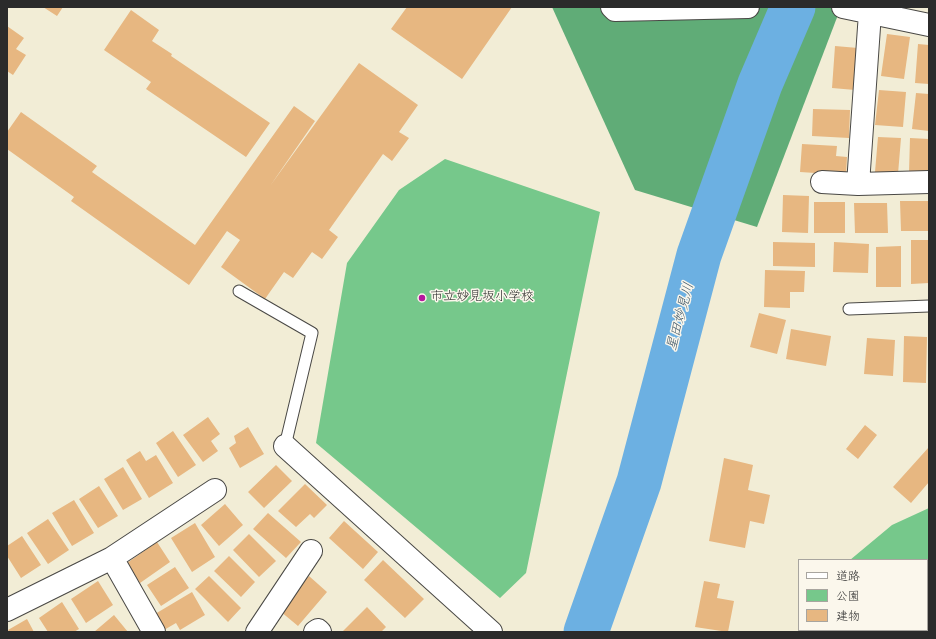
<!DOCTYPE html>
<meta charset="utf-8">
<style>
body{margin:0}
#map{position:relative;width:936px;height:639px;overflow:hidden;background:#f2edd6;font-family:"Gochi Hand","Klee One",sans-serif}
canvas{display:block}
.frame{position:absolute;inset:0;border:8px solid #2b2b2b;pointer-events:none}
.legend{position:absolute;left:798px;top:559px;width:130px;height:72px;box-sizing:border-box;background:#fbf7ec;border:1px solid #a8a59f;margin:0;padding:5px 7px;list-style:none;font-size:12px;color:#2b2b2b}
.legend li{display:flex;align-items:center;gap:8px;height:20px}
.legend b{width:20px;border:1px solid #a8a59f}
</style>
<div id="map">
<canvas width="936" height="639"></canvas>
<div class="frame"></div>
<ul class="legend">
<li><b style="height:5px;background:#fff"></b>道路</li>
<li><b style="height:11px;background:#76c88b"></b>公園</li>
<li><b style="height:11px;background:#e7b781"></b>建物</li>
</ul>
</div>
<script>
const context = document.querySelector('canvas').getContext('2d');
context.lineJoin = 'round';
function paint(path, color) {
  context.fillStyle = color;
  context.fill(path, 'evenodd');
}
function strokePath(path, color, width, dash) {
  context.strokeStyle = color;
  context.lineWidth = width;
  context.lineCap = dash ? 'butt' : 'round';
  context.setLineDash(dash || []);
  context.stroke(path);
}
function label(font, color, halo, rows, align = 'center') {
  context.font = font + ' "Gochi Hand","Klee One",sans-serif';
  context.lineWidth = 3;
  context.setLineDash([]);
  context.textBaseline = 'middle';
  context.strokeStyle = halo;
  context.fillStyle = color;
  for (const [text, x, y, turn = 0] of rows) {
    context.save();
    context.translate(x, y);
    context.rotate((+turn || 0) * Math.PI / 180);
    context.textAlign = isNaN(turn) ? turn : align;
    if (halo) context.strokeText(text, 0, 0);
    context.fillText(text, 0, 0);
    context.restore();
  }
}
const green = new Path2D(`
 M445,159L600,212L526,573L500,598L316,443L347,263L399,190Z
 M929,508V600L927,604V560H850L892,525Z
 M927,616L929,618V632H814L815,630H927Z`);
const forest = new Path2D(`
 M552,7H841L757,227L635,190Z`);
const river = new Path2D(`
 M586,632L639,482L699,255L760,84L793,7`);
const building = new Path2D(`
 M43,7H63L57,16Z
 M407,7H512L462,79L391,29Z
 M131,10L159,30L152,41L172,54L171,56L270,123L246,157L146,89L151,82L104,50Z
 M7,26L24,38L16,49L26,55L13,75L7,71Z
 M887,34L910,37L904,79L881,76Z
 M918,44L929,45V84L915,83Z
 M835,46L858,48L855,90L832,88Z
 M359,63L418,105L399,132L409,138L392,161L383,154L329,230L338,237L322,259L312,252L293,278L284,272L265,299L221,267L240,240L227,231L189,285L71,201L74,197L7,149V132L21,112L97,166L92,172L195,245L294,106L315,121L270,186Z
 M879,90L906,92L903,127L875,125Z
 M916,93L929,94V131L912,129Z
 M813,109L850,110L849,138L812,136Z
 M878,137L901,138L898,174L875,172Z
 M910,138L929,139V174L909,173Z
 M802,144L837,146L836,156L847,157L846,175L800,172Z
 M783,195L809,196L808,233L782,232Z
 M900,201H929V231H901Z
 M814,202H845V233H814Z
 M854,203H887L888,233H855Z
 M911,240H929V283L911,284Z
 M773,242L815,243V267L773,266Z
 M834,242L869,244L868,273L833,272Z
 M901,246V287H876V247Z
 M765,270L805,271L804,292H790V308L764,307Z
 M759,313L786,320L777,354L750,347Z
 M791,329L831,336L826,366L786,359Z
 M904,336L927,337L926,383L903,382Z
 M867,338L895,340L893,376L864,374Z
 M208,417L220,434L211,441L218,451L203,462L183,435Z
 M865,425L877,435L858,459L846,449Z
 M248,427L264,454L240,468L229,448L236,443L234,436Z
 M173,431L196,465L178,477L156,443Z
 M929,447V482L911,503L893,487Z
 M140,451L146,461L156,455L173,483L149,498L126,460Z
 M724,458L753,465L748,490L770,495L764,524L750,521L745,548L709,541Z
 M276,465L292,481L264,508L248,492Z
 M123,467L142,499L123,510L104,479Z
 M305,484L327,505L314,518L310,514L296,527L278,511Z
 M99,486L118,516L98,528L79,499Z
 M74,500L94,533L72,546L52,513Z
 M225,504L243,525L219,546L201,525Z
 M268,513L301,542L286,558L253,529Z
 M48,519L69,550L48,564L27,533Z
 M344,521L378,552L363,569L329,538Z
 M195,523L215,557L192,572L171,538Z
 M249,534L276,561L259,577L233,550Z
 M22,536L41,565L21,578L7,556V546Z
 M157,542L170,562L140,583L127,563Z
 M229,556L255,582L241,597L214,571Z
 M383,560L424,599L405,618L364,580Z
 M175,567L189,588L161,606L147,585Z
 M209,576L241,608L228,622L195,589Z
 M309,576L327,592L298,626L280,611Z
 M98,581L113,605L86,623L71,599Z
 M704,581L720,584L717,598L734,601L728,632L695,627Z
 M192,592L205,615L180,630L176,623L164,630L155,614Z
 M62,602L79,629L74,632H48L39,618Z
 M367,607L386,627L381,632H342Z
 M114,615L128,632H94Z
 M27,619L34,632H9L8,630Z`);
const service = new Path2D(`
 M239,291L312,333L285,446
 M849,309L929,306`);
const minor = new Path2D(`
 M612,7L615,10L748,7
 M843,7L929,25
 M870,13L858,184L929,182
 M822,182L858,184
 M285,446L491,632
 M112,558L215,490
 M7,610L112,558L154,632
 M257,632L311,551
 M315,632L318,630L320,632`);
const markers = [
 [422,298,4,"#b5179e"]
];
const poiNames = [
 ["市立妙見坂小学校",430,298]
];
const waterNames = [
 ["星田妙見川",682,317,-75]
];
paint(green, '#76c88b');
paint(forest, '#60ac77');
strokePath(river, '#6cb0e2', 45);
paint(building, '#e7b781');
strokePath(service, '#494845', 13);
strokePath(minor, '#494845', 24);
strokePath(service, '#fff', 11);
strokePath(minor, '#fff', 22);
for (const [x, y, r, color] of markers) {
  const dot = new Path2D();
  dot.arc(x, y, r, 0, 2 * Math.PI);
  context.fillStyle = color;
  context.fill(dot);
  strokePath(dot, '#fbf7ec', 1.5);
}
label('13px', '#2b2b2b', '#fbf7ec', poiNames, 'left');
label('italic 14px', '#425a6b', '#fbf7ec', waterNames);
</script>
